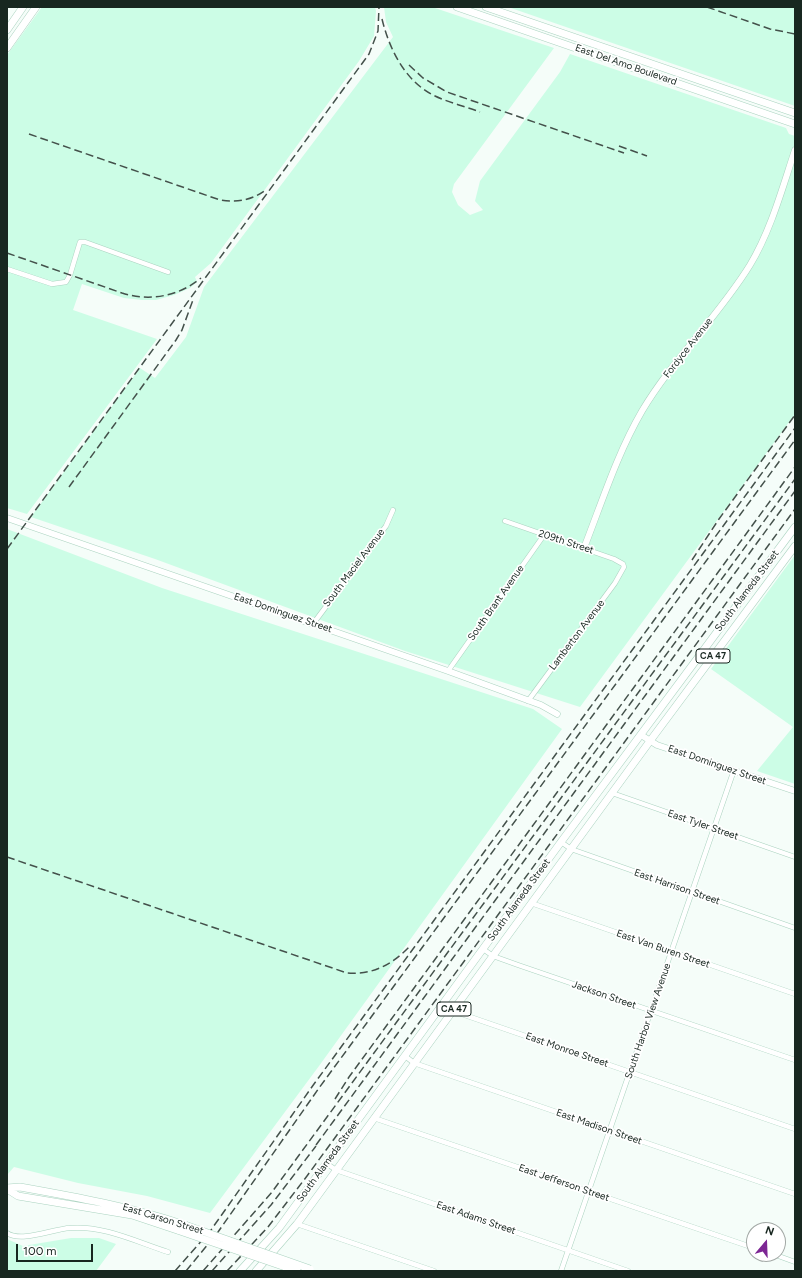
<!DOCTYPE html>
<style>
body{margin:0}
#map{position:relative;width:802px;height:1278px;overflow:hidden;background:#f5fdf9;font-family:Figtree,sans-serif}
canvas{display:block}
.frame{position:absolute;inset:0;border:8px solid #182720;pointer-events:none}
.north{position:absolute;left:746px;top:1222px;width:40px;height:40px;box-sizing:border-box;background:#fff;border:1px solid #a3a9a6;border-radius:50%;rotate:19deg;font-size:11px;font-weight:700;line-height:16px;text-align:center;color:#182720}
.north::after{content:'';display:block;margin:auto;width:14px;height:18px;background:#7d2694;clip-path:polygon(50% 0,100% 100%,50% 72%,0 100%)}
.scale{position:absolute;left:16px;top:1244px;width:77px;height:18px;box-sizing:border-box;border:2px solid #182720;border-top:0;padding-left:5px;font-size:12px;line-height:14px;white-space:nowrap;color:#182720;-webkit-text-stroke:3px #fff;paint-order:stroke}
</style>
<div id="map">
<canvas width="802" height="1278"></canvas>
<div class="frame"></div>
<div class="north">N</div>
<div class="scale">100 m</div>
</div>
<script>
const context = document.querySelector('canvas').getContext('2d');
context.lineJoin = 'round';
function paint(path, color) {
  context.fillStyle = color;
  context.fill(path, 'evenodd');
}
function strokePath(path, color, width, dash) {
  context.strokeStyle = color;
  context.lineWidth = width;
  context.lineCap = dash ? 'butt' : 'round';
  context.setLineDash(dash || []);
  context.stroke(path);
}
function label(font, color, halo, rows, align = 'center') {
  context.font = font + ' Figtree,sans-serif';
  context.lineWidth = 3.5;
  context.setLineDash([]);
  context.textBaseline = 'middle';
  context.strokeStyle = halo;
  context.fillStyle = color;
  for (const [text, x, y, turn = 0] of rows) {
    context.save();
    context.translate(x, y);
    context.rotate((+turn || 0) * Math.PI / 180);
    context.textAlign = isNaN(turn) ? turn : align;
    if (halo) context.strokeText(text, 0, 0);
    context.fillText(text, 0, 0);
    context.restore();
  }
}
const built = new Path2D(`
 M42,7H375L376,11L374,36L359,61L211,263L195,277L197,282L190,288L174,295L156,300H142L124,298L82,284L73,310L157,339L27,514L7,508V55Z
 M384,7H432L554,48L454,184L452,192L458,205L470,215L483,210L475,201L480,181L560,72L570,54L786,128L789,134L795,136V414L580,707L405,651L155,559L31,517L140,368L155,378L186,337L204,287L393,37L386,22Z
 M508,7H795V106Z
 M7,529L162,588L533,709L562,729L319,1066L210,1213L147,1196L78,1183L14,1167L7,1175Z
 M795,555V784L757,771L793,727L711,669Z
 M71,1238H99L116,1244L96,1271H7V1239L23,1246Z`);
const minor = new Path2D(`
 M7,269L52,284L66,282L70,275L80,242H85L168,272
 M505,521L614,559L623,564L624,567L615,583L528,701
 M313,624L386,526L393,510
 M448,671L544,535
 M612,793L795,857
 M561,842L571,849L795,928
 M531,903L795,994
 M483,949L493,956L518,965L795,1060
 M453,1011L795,1129
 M405,1056L414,1063L795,1194
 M374,1118L754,1248
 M326,1163L336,1170L628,1271
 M297,1224L434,1271
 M7,1233C21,1243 53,1229 70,1228C103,1225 137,1242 168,1252
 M773,1254L795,1262
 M561,1271L734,770`);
const tertiary = new Path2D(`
 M7,518L448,671L541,705L557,714
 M584,548C602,502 617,454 642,411C673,359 718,317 750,265C771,230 782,189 795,150
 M641,735L657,745L795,791`);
const secondary = new Path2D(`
 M7,30L23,7
 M7,48L36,7
 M7,1188L20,1187C76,1197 131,1207 185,1225
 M7,1189L18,1196L132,1215L180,1231`);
const primary = new Path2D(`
 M457,7L795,124
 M486,7L795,113
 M240,1271L279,1228L561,842L795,527
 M256,1271L297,1224L650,741L795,546`);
const rail = new Path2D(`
 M707,7L770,29L795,34
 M382,19C389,48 404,79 431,94C446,102 464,106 480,112
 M409,65L423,78L447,92L624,153
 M29,134L220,200C237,203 253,200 267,189
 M619,146L647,156
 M7,253L122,293C150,302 179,296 201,278
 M69,487L176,340L182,330L193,300
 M7,549L369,54L378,31L379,7
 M692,560L719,519L795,415
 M7,857L347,973C374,975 393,964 411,945
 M335,1099L349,1077L795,467
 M316,1145L795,491
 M175,1271L211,1230L314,1084L795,428
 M186,1271L218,1232L319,1088L795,440
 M203,1271L272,1192L795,479
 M212,1271L271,1205L316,1146
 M227,1271L268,1227L307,1176L795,509`);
const secondaryBridge = new Path2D(`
 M185,1225L310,1269
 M180,1231L297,1271`);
const shields = [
 [713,656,34],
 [454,1009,34]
];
const shieldNames = [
 ["CA 47",713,656],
 ["CA 47",454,1009]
];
const streetNames = [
 ["East Del Amo Boulevard",626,65,19],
 ["Fordyce Avenue",688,348,-52],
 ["209th Street",566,542,18],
 ["South Maciel Avenue",354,568,-53],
 ["South Alameda Street",747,591,-53],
 ["South Brant Avenue",496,603,-55],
 ["East Dominguez Street",283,613,19],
 ["Lamberton Avenue",577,635,-53],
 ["East Dominguez Street",717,765,19],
 ["East Tyler Street",703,825,19],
 ["East Harrison Street",677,887,19],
 ["South Alameda Street",519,900,-54],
 ["East Van Buren Street",663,949,19],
 ["Jackson Street",604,995,19],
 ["South Harbor View Avenue",648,1021,-71],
 ["East Monroe Street",567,1050,19],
 ["East Madison Street",599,1127,19],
 ["South Alameda Street",328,1161,-54],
 ["East Jefferson Street",564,1183,19],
 ["East Adams Street",476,1218,19],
 ["East Carson Street",163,1219,17]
];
paint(built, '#ccfde6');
strokePath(minor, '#abd3c0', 5.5);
strokePath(tertiary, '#abd3c0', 7);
strokePath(secondary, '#abd3c0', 8);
strokePath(primary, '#abd3c0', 8);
strokePath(minor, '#fff', 4.5);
strokePath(tertiary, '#fff', 6);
strokePath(secondary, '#fff', 7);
strokePath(primary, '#fff', 7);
strokePath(rail, '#44514b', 1.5, [8, 4]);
strokePath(secondaryBridge, '#abd3c0', 8, []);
strokePath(secondaryBridge, '#fff', 7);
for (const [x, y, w] of shields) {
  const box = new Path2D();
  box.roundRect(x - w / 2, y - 7, w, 14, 3);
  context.fillStyle = '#fff';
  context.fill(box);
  strokePath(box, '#182720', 1);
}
label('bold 9px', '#182720', null, shieldNames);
label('10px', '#182720', '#fff', streetNames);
</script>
